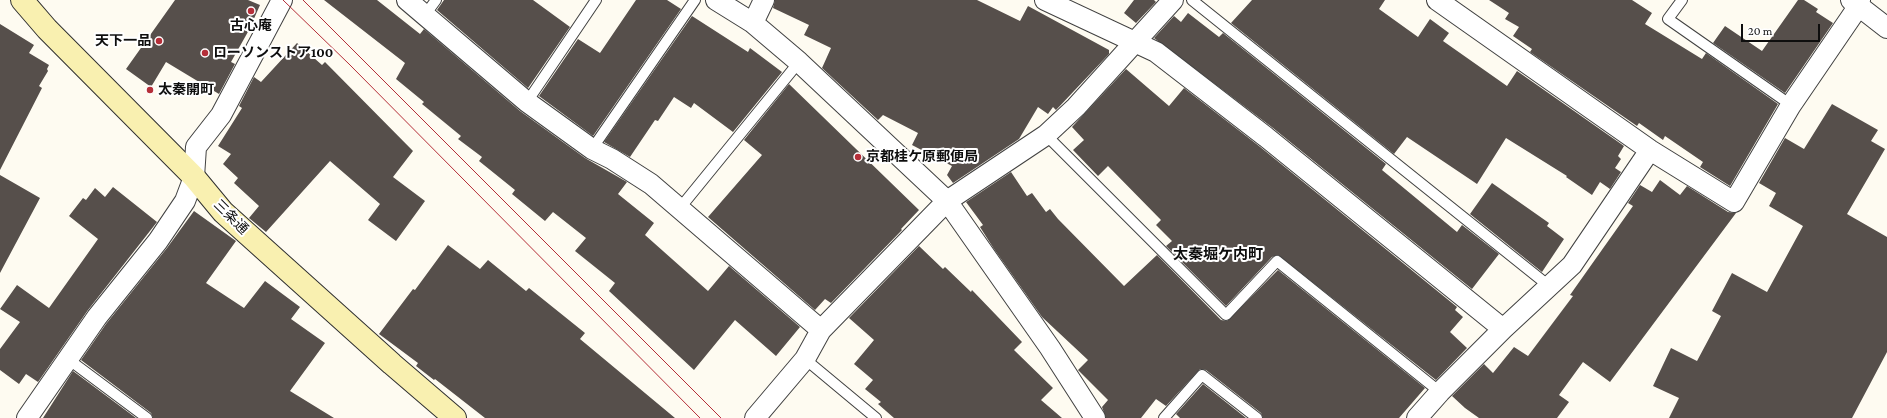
<!DOCTYPE html>
<meta charset="utf-8">
<style>
body{margin:0}
#map{position:relative;width:1887px;height:418px;overflow:hidden;background:#fefbf1;font-family:"Crimson Pro",serif}
canvas{display:block}
.scale{position:absolute;left:1741px;top:24px;width:79px;height:18px;box-sizing:border-box;border:2px solid #0e0e0e;border-top:0;padding-left:5px;font-size:12px;line-height:14px;white-space:nowrap;color:#0e0e0e;-webkit-text-stroke:3px #fff;paint-order:stroke}
</style>
<div id="map">
<canvas width="1887" height="418"></canvas>
<div class="scale">20 m</div>
</div>
<script>
const context = document.querySelector('canvas').getContext('2d');
context.lineJoin = 'round';
function paint(path, color) {
  context.fillStyle = color;
  context.fill(path, 'evenodd');
}
function strokePath(path, color, width, dash) {
  context.strokeStyle = color;
  context.lineWidth = width;
  context.lineCap = dash ? 'butt' : 'round';
  context.setLineDash(dash || []);
  context.stroke(path);
}
function label(font, color, halo, rows, align = 'center') {
  context.font = font + ' "Crimson Pro","Noto Sans JP",serif';
  context.lineWidth = 4;
  context.setLineDash([]);
  context.textBaseline = 'middle';
  context.strokeStyle = halo;
  context.fillStyle = color;
  for (const [text, x, y, turn = 0] of rows) {
    context.save();
    context.translate(x, y);
    context.rotate((+turn || 0) * Math.PI / 180);
    context.textAlign = isNaN(turn) ? turn : align;
    if (halo) context.strokeText(text, 0, 0);
    context.fillText(text, 0, 0);
    context.restore();
  }
}
const building = new Path2D(`
 M175,0H248L260,5L249,30L231,62L235,64L219,94L166,62L151,87L126,69Z
 M324,0H377L420,34L424,29L520,111L585,158L627,182L618,194L654,223L645,235L708,291L729,266L800,327L776,356L735,320L694,370L609,291L615,283L575,251L586,238L553,212L545,221L512,194L515,190L479,161L482,157L458,139L461,136L422,104L424,102L396,79L405,63Z
 M444,0H533L570,27L528,88L437,10Z
 M636,0H667L681,9L593,136L539,96L578,39L600,53Z
 M775,0H977L1020,21L1028,6L1109,50V54L1056,110L1053,107L1048,114L1038,107L1019,139L953,183L947,175L952,166L912,145L918,133L883,115L878,120L822,68L831,48L804,35L809,25L773,8Z
 M1134,0H1154L1156,2L1136,23L1124,13Z
 M1252,0H1385L1379,9L1418,37L1430,19L1449,33L1443,41L1507,86L1517,71L1624,146L1618,156L1621,159L1615,168L1621,172L1610,189L1600,182L1592,195L1566,177L1567,176L1506,138L1477,184L1407,137L1394,154L1231,23Z
 M1489,0H1632L1652,13L1645,24L1702,59L1706,53L1778,104L1730,186L1700,167L1703,162L1665,136L1663,140L1639,123L1637,126L1530,52L1532,49L1513,36L1519,27L1505,19L1509,13Z
 M1798,0H1804L1818,9L1816,12L1833,23L1785,93L1713,43L1725,26L1762,51Z
 M1188,13L1219,37L1223,33L1386,164L1382,170L1457,232L1462,225L1499,254L1472,289L1273,128L1154,38L1174,16L1181,22Z
 M692,16L748,52L750,48L782,72L733,132L694,103L691,108L674,97L658,121L655,120L630,157L604,142Z
 M0,24L34,45L29,53L49,65L47,69L48,71L39,86L42,88L0,170Z
 M297,43L322,65L325,62L413,151L393,177L425,201L396,241L368,220L380,204L330,161L266,232L249,218L259,206L234,183L238,178L223,164L231,154L218,146L242,108L239,106L254,77L261,82Z
 M1126,69L1169,106L1184,88L1259,146L1457,307L1455,310L1463,317L1450,332L1467,348L1436,380L1278,255L1272,257L1226,306L1166,246L1172,241L1156,225L1161,220L1108,166L1098,176L1073,150L1084,140L1072,127Z
 M789,84L919,210L901,229L902,230L831,303L825,299L815,310L708,217L762,155L744,140Z
 M1832,104L1878,130L1871,141L1885,149L1847,214L1887,237V352L1852,418H1669L1679,398L1653,386L1671,348L1697,361L1721,316L1712,311L1732,273L1767,292L1803,226L1769,206L1776,193L1759,183L1785,138L1804,149Z
 M1011,172L1027,196L1032,193L1046,212L1050,209L1058,219L1124,286L1157,255L1221,320L1227,321L1278,270L1425,388L1399,418H1263L1261,413L1206,370L1200,369L1166,406L1156,399L1141,418H1106L1102,407L1108,400L1078,370L1088,360L1042,317L994,249L980,227L983,225L966,202Z
 M0,175L40,198L0,273Z
 M1660,180L1680,195L1687,186L1728,212L1736,213L1610,382L1583,362L1559,395L1569,402L1557,418H1479L1465,408L1452,396L1484,364L1493,373L1514,347L1528,356L1573,296L1570,295L1633,206L1628,203L1640,185L1652,192Z
 M1492,183L1549,223L1547,226L1564,239L1542,272L1470,214Z
 M113,187L157,222L88,310L38,382L26,374L19,384L0,370V349L20,322L0,309L17,285L49,308L98,239L69,216L83,198L86,200L95,188L105,197Z
 M194,211L236,241L206,283L244,308L265,281L300,307L291,319L325,343L290,391L334,418H153L151,413L81,360L106,324L167,248Z
 M448,245L480,269L488,260L526,291L529,288L585,333L580,339L675,418H485L435,379L434,380L416,366L418,363L379,334L413,289L415,290Z
 M919,246L943,269L945,267L971,292L972,290L1022,342L1014,350L1053,388L1041,400L1062,418H894L878,404L881,402L865,389L873,380L854,364L874,340L849,318Z
 M73,371L136,418H43Z
 M1203,384L1246,418H1180L1176,414Z`);
const lane = new Path2D(`
 M1192,0L1549,286
 M1682,0L1668,19L1791,105
 M425,15L436,0
 M527,102L596,0
 M1046,135L1226,315L1277,261L1440,392
 M592,149L695,0
 M680,208L799,62
 M68,359L147,418
 M805,359L876,418
 M1164,418L1202,375L1257,418`);
const street = new Path2D(`
 M407,0L527,102L592,149L612,159L651,184L821,330
 M716,0L753,23L799,62L947,201L1050,348L1095,418
 M1045,0L1156,52L1266,137L1503,329
 M1437,0L1650,150L1734,202L1791,105L1858,7L1860,0
 M1851,0L1887,28
 M753,23L764,0
 M27,418L97,317L158,241L185,201L194,177L196,147L221,115L282,0
 M755,418L805,359L821,330L947,201L1046,135L1076,107L1173,0
 M1417,418L1440,392L1503,329L1572,265L1650,150`);
const secondary = new Path2D(`
 M22,0L47,29L194,177L223,212L392,364L455,418`);
const tram = new Path2D(`
 M283,0L349,64L700,418
 M303,0L721,418`);
const markers = [
 [251,11,4,"#b52f39"],
 [159,41,4,"#b52f39"],
 [205,53,4,"#b52f39"],
 [150,90,4,"#b52f39"],
 [858,157,4,"#b52f39"]
];
const poiNames = [
 ["古心庵",251,26,"center"],
 ["天下一品",151,41,"right"],
 ["ローソンストア100",213,53],
 ["太秦開町",158,90],
 ["京都桂ケ原郵便局",866,157]
];
const streetNames = [
 ["三条通",231,217,45]
];
const neighbourhoodNames = [
 ["太秦堀ケ内町",1218,254]
];
paint(building, '#564f4b');
strokePath(lane, '#414141', 12);
strokePath(street, '#414141', 22);
strokePath(secondary, '#303030', 24);
strokePath(lane, '#fff', 10);
strokePath(street, '#fff', 20);
strokePath(secondary, '#f9f0b0', 22);
strokePath(tram, '#b52f39', 1);
for (const [x, y, r, color] of markers) {
  const dot = new Path2D();
  dot.arc(x, y, r, 0, 2 * Math.PI);
  context.fillStyle = color;
  context.fill(dot);
  strokePath(dot, '#fff', 1.5);
}
label('bold 14px', '#0e0e0e', '#fff', poiNames, 'left');
label('14px', '#0e0e0e', '#fff', streetNames);
label('bold 15px', '#0e0e0e', '#fff', neighbourhoodNames);
</script>
